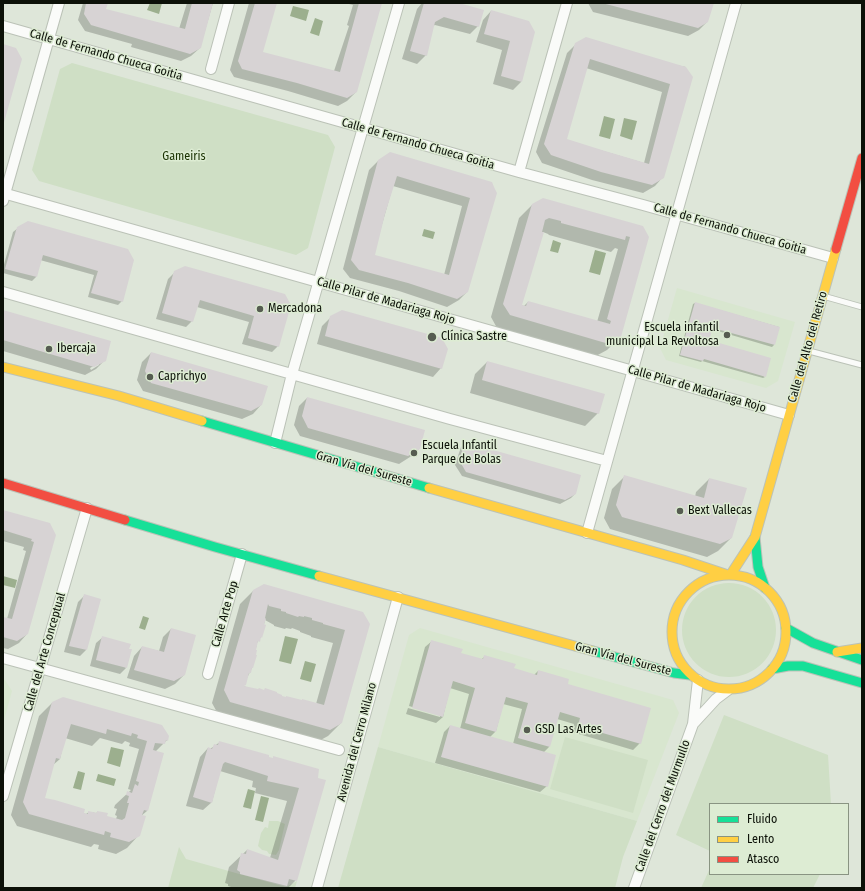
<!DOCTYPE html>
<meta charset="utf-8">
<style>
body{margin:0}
#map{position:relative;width:865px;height:891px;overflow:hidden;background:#dee6d9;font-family:"Fira Sans Condensed",sans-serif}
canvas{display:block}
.frame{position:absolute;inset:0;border:4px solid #0c1108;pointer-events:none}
.legend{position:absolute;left:709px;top:803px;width:140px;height:72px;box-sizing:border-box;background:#ddecd3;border:1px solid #899482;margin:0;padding:5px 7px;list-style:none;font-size:12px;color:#0c1108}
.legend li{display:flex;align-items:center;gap:8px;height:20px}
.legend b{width:20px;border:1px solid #899482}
</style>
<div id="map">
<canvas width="865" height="891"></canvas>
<div class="frame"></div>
<ul class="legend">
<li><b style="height:5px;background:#16e098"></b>Fluido</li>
<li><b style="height:5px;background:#ffcf43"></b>Lento</li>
<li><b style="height:5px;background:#f24e42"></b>Atasco</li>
</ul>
</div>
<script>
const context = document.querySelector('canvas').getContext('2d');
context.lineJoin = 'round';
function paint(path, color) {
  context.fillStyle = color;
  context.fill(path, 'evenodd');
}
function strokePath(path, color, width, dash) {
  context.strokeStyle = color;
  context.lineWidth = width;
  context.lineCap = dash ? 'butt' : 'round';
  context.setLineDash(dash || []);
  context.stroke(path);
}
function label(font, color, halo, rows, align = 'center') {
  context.font = font + ' "Fira Sans Condensed",sans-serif';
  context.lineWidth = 3;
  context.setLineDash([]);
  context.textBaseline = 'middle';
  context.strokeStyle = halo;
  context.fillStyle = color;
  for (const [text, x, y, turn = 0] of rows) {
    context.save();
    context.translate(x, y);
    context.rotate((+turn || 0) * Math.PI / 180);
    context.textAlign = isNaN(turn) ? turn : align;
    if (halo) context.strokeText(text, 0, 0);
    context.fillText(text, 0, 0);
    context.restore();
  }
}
const built = new Path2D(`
 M677,288L795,322L778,381L766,388L666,360L660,348Z
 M420,628L673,700L679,713L637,821L378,747L409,635Z
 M3,679L5,680L12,691L3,724Z`);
const green = new Path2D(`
 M72,63L328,135L335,147L308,248L296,255L39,181L32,170L60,69Z
 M682 630a47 47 0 1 1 94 0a47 47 0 1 1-94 0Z
 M724,715L828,755L831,804H710V851L676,835Z
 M565,737L648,760L633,813L550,789Z
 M378,747L637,821L623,857L615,888H338Z
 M269,821H278L285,824L279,850L276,855L269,854L267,851L262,850L258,846L261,833L265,827L268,828Z
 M179,847L186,859L286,887L297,881L295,888H168Z
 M710,868V874H820L813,888H701Z`);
const water = new Path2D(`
 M150,3H162L159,14L147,10Z
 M293,6L309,10L306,21L290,16Z
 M315,18L323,21L319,36L310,33Z
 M604,116L615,119L610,139L599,136Z
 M624,118L637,121L632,140L620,136Z
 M424,229L435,232L433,239L422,236Z
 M553,240L561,243L558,253L550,251Z
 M595,250L606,253L600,275L589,272Z
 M3,576L17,580L15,588L3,585Z
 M143,616L149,618L145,630L139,628Z
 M285,636L298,639L291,664L279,661Z
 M305,661L316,664L311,682L300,679Z
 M111,747L124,750L120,767L107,763Z
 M78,771L85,773L81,790L73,788Z
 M98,774L116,779L114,786L96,781Z
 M248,789L255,791L251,809L243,807Z
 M261,796L269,798L263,822L255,820Z`);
const shadow = new Path2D(`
 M83,3H106L104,10L179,29L187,3H213L200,48L191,56L181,61L131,47L132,44L85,31L78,20Z
 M249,3H276L262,53L334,71L349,26L347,25L353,5L345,3H381L356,92L347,101L338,106L288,91L234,77L230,70Z
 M422,3H455L478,26L470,34L435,25L433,26L426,55L417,64L402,59L417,9Z
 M588,3L686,4L713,3L707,22L699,30L688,36L593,12Z
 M491,11L528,22L521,82L513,90L493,84L502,50L476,42L483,20Z
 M576,44L686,67L663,177L655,186L643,193L592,180L542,163L536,152L567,53ZM586,68L662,92L644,163L566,140Z
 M378,161L491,183L467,292L459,300L447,307L399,291L350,278L343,269L369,170ZM393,186L462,206L444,275L373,256Z
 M532,205L642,227L620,337L607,350L596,356L497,328L491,317L519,218ZM543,232L548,234L549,235L611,252L615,248L618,249L597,322L528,302L524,306L521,305Z
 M18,228L127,250L122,301L118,305L88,297L94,275L40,260L36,277L32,281L3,273V268L13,232Z
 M175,272L284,295L278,346L272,352L242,344L249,322L197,307L192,321L186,327L156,319L168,279Z
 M695,303L779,327L774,345L772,347L711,329L708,341L765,377L763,378L702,361L701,362L679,356L693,304Z
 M3,311L105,360L96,369L85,375L3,351ZM99,363V365L91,370L90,368Z
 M331,317L441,368L433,377L317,344L322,326Z
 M151,353L261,405L253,414L242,419L143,391L137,380L142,362Z
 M487,362L598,413L585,426L470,393L475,374Z
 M307,398L419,449L410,457L399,464L300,436L294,425L299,406Z
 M465,443L575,494L571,498L560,504L462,476L455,465L461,447Z
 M624,477L695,497L696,492L709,479L731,538L718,551L707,557L610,529L604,518L612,489Z
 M3,511L50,524L27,634L19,643L8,649L3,648V618L7,619L26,551L23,550L24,547L3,541Z
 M253,591L363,613L341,723L328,736L317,742L218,714L212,703L240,604ZM265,620L274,625V626L285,629L286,628L291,629L292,628L300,631V632L311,636V637L333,643L316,704L302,700L301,701L280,697L243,686L252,668L257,643L261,637Z
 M84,596L100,600L86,650L80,656L64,652L78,602Z
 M171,629L184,675L175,684L165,689L127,678L134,656L142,647L159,651L163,637Z
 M103,637L126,668L120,674L90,666L96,643Z
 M432,641L460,654L481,660L485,656L513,669L534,675L538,671L567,684L640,743L633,750L572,732L574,724L557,719L549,747L543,753L547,786L540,792L435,763L444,732L450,726L460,729L469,694L450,688L443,717L436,723L406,714L408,708L440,717V715L409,706L425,647ZM503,704L522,709L513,744L490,737L496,731Z
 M52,703L167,740L155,752L147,811L141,816L139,835L127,848L116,854L98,849L99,845L94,844L91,847L17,826L11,815L39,716ZM65,738L92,746L100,738L122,744L125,741L130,743L129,746L139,749L128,789L131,790L115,805L114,808L117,809L115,815L117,816L116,819L106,817L98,812L96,813L89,812L86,814L82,813L43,799L53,765L60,759Z
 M220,742L268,758L272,759L274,757L318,770L296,880L288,888H234L228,886V884L225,883L229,867L247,850L270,858L287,801L255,793L256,788L252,787L253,781L220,771L212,802L203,810L186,806L200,757L208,748L210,749Z`);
const building = new Path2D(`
 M86,3H108L106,9L185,29L192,3H213L201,48L190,54L91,25L84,14Z
 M255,3H277L263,52L340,72L359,3H382L357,92L347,98L297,83L242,69L238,61Z
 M424,3H459L484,10L479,27L444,17L435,22L427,56L410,51Z
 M602,3L692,4L714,3L708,22L698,28Z
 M491,10L529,21L535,32L522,82L501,76L510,41L484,34Z
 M586,37L686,67L693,77L664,178L652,185L601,172L551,155L544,144L575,43ZM590,59L670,84L649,164L605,151L567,139Z
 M3,44L16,48L22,59L3,126Z
 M390,152L492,182L494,187L497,193L468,292L457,299L408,283L359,270L351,260L378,160ZM397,176L470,198L449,275L375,255L385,214Z
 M543,198L643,226L649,237L621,337L609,344L510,315L503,304L532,204ZM549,218L561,221V223L625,240L626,236L630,237L607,319L611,321L610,324L528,301L526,306L522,305L544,232H542L545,220Z
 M28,221L128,249L134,260L123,302L91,293L98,271L43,255L37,277L5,269L17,227Z
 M185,266L285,294L291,305L279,347L248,338L254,316L200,300L193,322L162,313L174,271Z
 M695,302L780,327L775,345L713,328L709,340L771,358L766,377L704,359L703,361L680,355Z
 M3,310L111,341L106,361L94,367L3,340Z
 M342,310L442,338L448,349L442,369L325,336L330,316Z
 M151,352L268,386L262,405L251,411L151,383L145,371Z
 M487,361L605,394L599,414L482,380Z
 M307,397L425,430L420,449L408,456L308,428L302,416Z
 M465,442L581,475L576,494L565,500L466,472L459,460Z
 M624,475L704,498L709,478L747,488L732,538L720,544L622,517L616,505Z
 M3,510L50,523L56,535L28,634L17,641L3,637V617L12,619L34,542L31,541L32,539L3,530Z
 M264,584L363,612L370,624L342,723L330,730L230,702L224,690L253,590ZM268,604L269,606L281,609V611L286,612V613L298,617L299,616L304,617V616L312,618V620L323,623V624L345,630L324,705L302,699V700L286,696V697L282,696V695L277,693V692L265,688L264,690L259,688L258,689L244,686L246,685L249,673H251L252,668H253L257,655H256L257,650H256L258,641L260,642L261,637L262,638L266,625L264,624L266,619L265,618Z
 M84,594L101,599L87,650L69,646Z
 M171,628L196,635L185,675L174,681L134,670L142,646L164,652Z
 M102,636L131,644L129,649H132L127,668L96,660Z
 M431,640L463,649L461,653L483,659L484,655L516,664L514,668L537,675L538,670L569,679L568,684L651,708L641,744L578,726L580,718L560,712L550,747L518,738L528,703L506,697L496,732L465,723L475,688L453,681L443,717L412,708Z
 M63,697L162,725L169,736L168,741L166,740L165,744L155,743L153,750L164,753L148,811L144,810L142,815L146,816L140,836L129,842L110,837L111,833L105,831L104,835L29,814L23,802L52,702ZM71,724L106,734L107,729L131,736L132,733L138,735L137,738L147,741L136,781L139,782L138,786L135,784L132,793L127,791L126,795L129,796L127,803H129L125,818L122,820L107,816L108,813L97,811V813L88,811V814L84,813L85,809L55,800L45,798L56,758L60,759Z
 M450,725L556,755L548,787L441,757Z
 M219,741L269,755V757L273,758V756L319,769L318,778L326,780L297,881L289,879L287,886L240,874V872L237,870L241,853L246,854L247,849L278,860L299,788L267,781L268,776L225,762L223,764L212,803L193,797L208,747L212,749L214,744L218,745Z`);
const lane = new Path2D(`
 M823,296L862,307
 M809,351L862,365`);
const street = new Path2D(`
 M3,26L519,172L643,205L833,258
 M211,69L229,3
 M519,172L567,3
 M3,193L789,415
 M3,201L59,3
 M3,292L450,419L607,461
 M275,443L292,374L399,3
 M587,533L736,3
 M3,658L339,750
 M208,674L242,554
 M698,680L693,724L716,699L728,690
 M3,796L87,508
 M317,888L398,597
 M634,888L693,724`);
const fast = new Path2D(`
 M202,421L429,488
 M125,520L215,547L319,576
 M755,537L758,567L765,588
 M786,628L813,643L862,660
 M593,651L674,673L690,675
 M772,669L788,666H803L862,683`);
const slow = new Path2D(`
 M3,367L119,396L202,421
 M429,488L683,560L725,574
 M731,574L755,537L836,249
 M672 632a57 57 0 1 1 114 0a57 57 0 1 1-114 0Z
 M319,576L593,651
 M837,652L862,648`);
const jam = new Path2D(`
 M836,249L862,158
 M3,483L125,520`);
const markers = [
 [260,309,4,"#565c51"],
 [727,335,4,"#565c51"],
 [432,337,5,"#565c51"],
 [49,349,4,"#565c51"],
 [150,377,4,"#565c51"],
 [414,453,4,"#565c51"],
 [680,511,4,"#565c51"],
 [527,730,4,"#565c51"]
];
const streetNames = [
 ["Calle de Fernando Chueca Goitia",106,55,16],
 ["Calle de Fernando Chueca Goitia",418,144,16],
 ["Calle de Fernando Chueca Goitia",730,229,16],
 ["Calle Pilar de Madariaga Rojo",386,301,16],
 ["Calle del Alto del Retiro",808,347,-74],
 ["Calle Pilar de Madariaga Rojo",697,389,16],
 ["Gran Vía del Sureste",364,469,16],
 ["Calle Arte Pop",225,614,-74],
 ["Calle del Arte Conceptual",45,652,-74],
 ["Gran Vía del Sureste",623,659,15],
 ["Avenida del Cerro Milano",357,742,-75],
 ["Calle del Cerro del Murmullo",663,806,-70]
];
const parkNames = [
 ["Gameiris",184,157]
];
const poiNames = [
 ["Mercadona",268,309],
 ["Escuela infantil",719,328,"right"],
 ["municipal La Revoltosa",719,342,"right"],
 ["Clínica Sastre",441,337],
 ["Ibercaja",57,349],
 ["Caprichyo",158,377],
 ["Escuela Infantil",422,446],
 ["Parque de Bolas",422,460],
 ["Bext Vallecas",688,511],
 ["GSD Las Artes",535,730]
];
paint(built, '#d8e6cf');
paint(green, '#cfdfc5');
paint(water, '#9caf8e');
paint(shadow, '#0003');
paint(building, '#d7d3d4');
strokePath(lane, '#bbc2b7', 7);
strokePath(street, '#bbc2b7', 12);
strokePath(fast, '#bbc2b7', 11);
strokePath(slow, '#bbc2b7', 11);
strokePath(jam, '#bbc2b7', 11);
strokePath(lane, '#fafbf9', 5);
strokePath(street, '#fafbf9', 10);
strokePath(fast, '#16e098', 9);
strokePath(slow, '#ffcf43', 9);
strokePath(jam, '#f24e42', 9);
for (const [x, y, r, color] of markers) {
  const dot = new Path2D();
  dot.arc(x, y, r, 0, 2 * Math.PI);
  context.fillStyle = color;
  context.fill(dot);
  strokePath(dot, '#ddecd3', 1.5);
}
label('12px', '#0c1108', '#ddecd3', streetNames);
label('12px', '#1a3202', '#ddecd3', parkNames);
label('12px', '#0c1108', '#ddecd3', poiNames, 'left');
</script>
